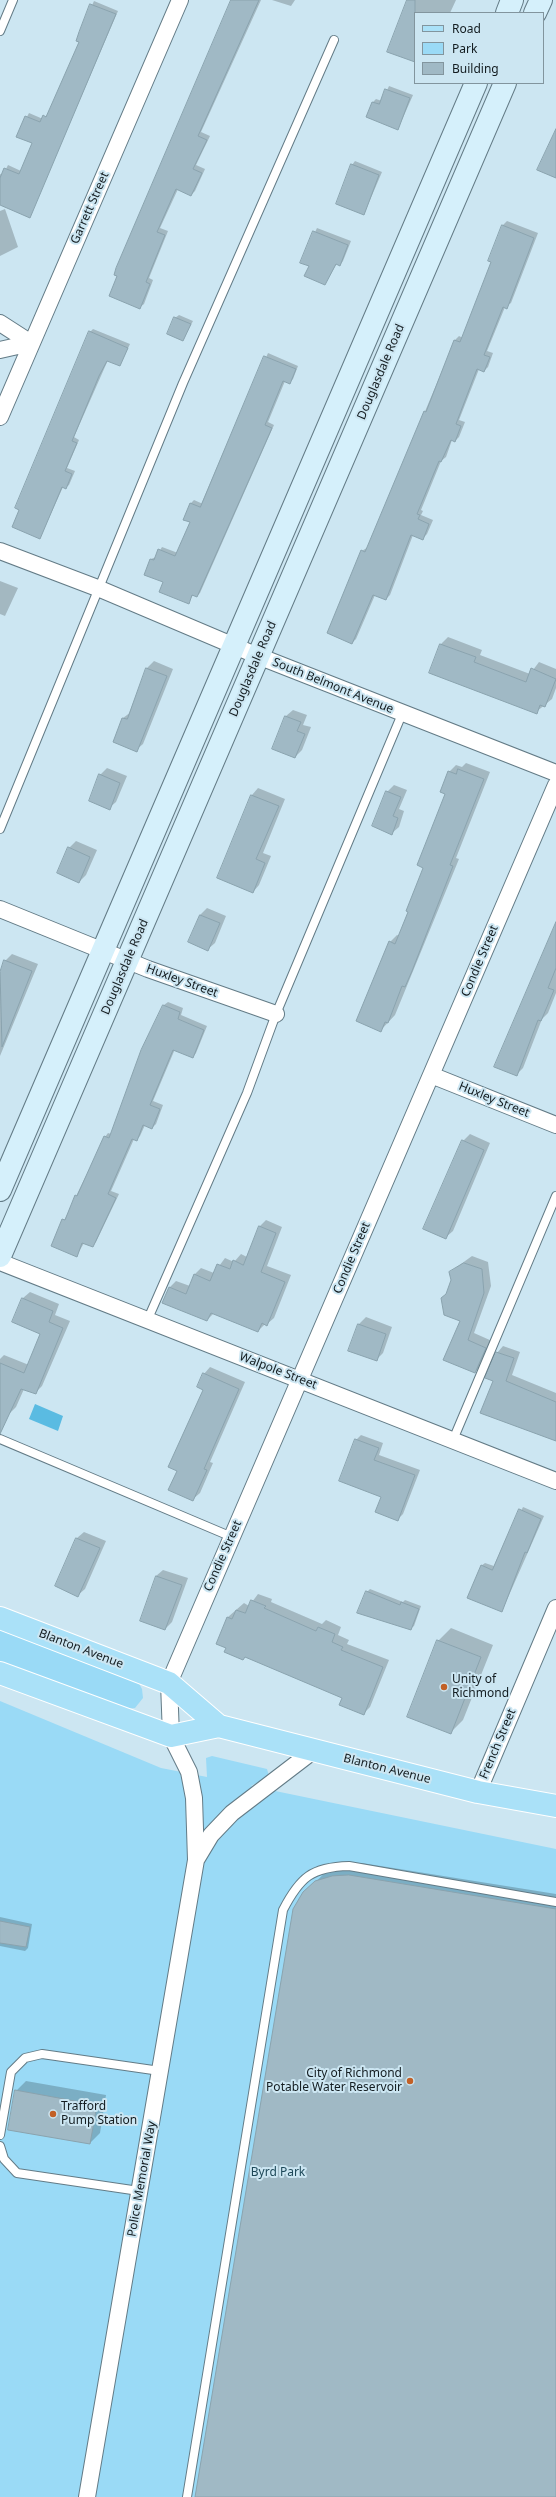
<!DOCTYPE html>
<style>
body{margin:0}
#map{position:relative;width:556px;height:2497px;overflow:hidden;background:#cce6f2;font-family:"Noto Sans",sans-serif}
canvas{display:block}
.legend{position:absolute;left:414px;top:12px;width:130px;height:72px;box-sizing:border-box;background:#cce6f2;border:1px solid #82959e;margin:0;padding:5px 7px;list-style:none;font-size:12px;color:#131c20}
.legend li{display:flex;align-items:center;gap:8px;height:20px}
.legend b{width:20px;border:1px solid #82959e}
</style>
<div id="map">
<canvas width="556" height="2497"></canvas>
<ul class="legend">
<li><b style="height:5px;background:#aae1f8"></b>Road</li>
<li><b style="height:11px;background:#9adaf6"></b>Park</li>
<li><b style="height:11px;background:#a0b9c5"></b>Building</li>
</ul>
</div>
<script>
const context = document.querySelector('canvas').getContext('2d');
context.lineJoin = 'round';
function paint(path, color) {
  context.fillStyle = color;
  context.fill(path, 'evenodd');
}
function strokePath(path, color, width, dash) {
  context.strokeStyle = color;
  context.lineWidth = width;
  context.lineCap = dash ? 'butt' : 'round';
  context.setLineDash(dash || []);
  context.stroke(path);
}
function label(font, color, halo, rows, align = 'center') {
  context.font = font + ' "Noto Sans",sans-serif';
  context.lineWidth = 4;
  context.setLineDash([]);
  context.textBaseline = 'middle';
  context.strokeStyle = halo;
  context.fillStyle = color;
  for (const [text, x, y, turn = 0] of rows) {
    context.save();
    context.translate(x, y);
    context.rotate((+turn || 0) * Math.PI / 180);
    context.textAlign = isNaN(turn) ? turn : align;
    if (halo) context.strokeText(text, 0, 0);
    context.fillText(text, 0, 0);
    context.restore();
  }
}
const green = new Path2D(`
 M0,1628L137,1680L142,1689L143,1698L135,1708L125,1709L0,1661Z
 M0,1701L161,1768L207,1777L206,1758L212,1756L267,1769L269,1776L251,1786L556,1849V2497H0Z`);
const water = new Path2D(`
 M35,1404L63,1416L58,1431L29,1419Z`);
const shadow = new Path2D(`
 M233,0H261L201,132L210,136L196,165L205,169L195,191L191,195L178,189L160,228L168,231L149,278L153,280L144,304L140,307L110,296Z
 M272,0H295L291,6Z
 M408,0H456L450,13H415V61Z
 M94,1L118,11L30,216L0,203V174L3,175L8,165L21,171L33,143L17,136L29,113L43,119L49,113L80,41V32Z
 M389,86L413,95L398,129L367,117L373,102L376,99L382,101Z
 M355,161L382,172L364,214L352,165Z
 M5,209L18,247L0,256V211Z
 M507,221L538,233L511,303L505,307L487,351L493,353L488,367L484,371L479,369L459,420L465,422L459,437L455,441L452,440L446,457L441,461L421,510L423,511L421,515L433,520L427,534L423,538L413,535L390,595L386,599L375,595L356,639L352,643L362,551L368,547L455,340L459,336L463,338L492,261L503,225Z
 M317,228L351,241L343,261L340,265L337,263L325,284L310,266L301,262Z
 M179,315L193,321L183,340L175,318Z
 M93,329L130,344L120,365L108,360L74,437L79,440L67,468L75,471L69,485L65,488L63,487L40,538L90,332Z
 M268,353L298,366L293,379L289,383L285,381L268,422L274,425L200,593L197,596L194,594L188,602L164,582L151,559L156,557L162,547L178,553L191,522L184,519L191,503L194,500L203,504Z
 M0,581L18,588L5,616L0,614Z
 M448,637L482,650L480,655L530,674L539,662L556,669V688L552,699L536,712L430,672L441,644Z
 M154,661L173,669L143,744L136,750L114,742L123,718L131,712L147,668Z
 M293,710L307,715L303,725L311,727L302,750L295,757L274,748L286,716Z
 M466,763L490,772L456,858L459,859L395,1015L381,1030L390,942L397,935L400,936L425,867L446,793L449,772L456,765L462,767Z
 M107,768L127,776L116,802L109,808L100,775Z
 M394,785L407,790L399,809L404,811L399,827L392,833L387,792Z
 M258,788L285,799L263,853L271,856L259,885L253,892L252,795Z
 M76,841L97,850L86,875L79,882L69,848Z
 M207,908L226,916L215,943L208,949L189,941L200,915Z
 M556,927V993L548,1013L542,1019L523,1068L516,1075Z
 M12,954L38,964L0,1056V975L5,961Z
 M168,1002L183,1008L181,1015L207,1026L196,1053L193,1057L175,1049L153,1101L163,1105L156,1124L152,1128L145,1125L140,1136L136,1140L134,1139L111,1191L119,1194L96,1242L92,1246L84,1243L77,1255L52,1245L105,1137L108,1133L111,1134L164,1005Z
 M470,1134L490,1143L453,1231L446,1237L463,1141Z
 M266,1220L282,1227L267,1266L291,1275L274,1318L267,1324H265L258,1331L214,1313L207,1320L163,1302L170,1287L176,1281L190,1286L194,1275L201,1268L214,1273L225,1258L234,1262L241,1254L247,1257L259,1227Z
 M472,1256L488,1262L491,1286L474,1333L492,1341L482,1365L475,1372L450,1272Z
 M30,1292L59,1304L55,1315L70,1321L42,1386L35,1393L24,1389L16,1407L9,1414L0,1417V1359L4,1355L29,1365L42,1333L23,1298Z
 M366,1317L392,1327L383,1353L376,1360L359,1324Z
 M503,1346L520,1352L512,1375L556,1393V1439L494,1380L497,1353Z
 M210,1367L245,1382L210,1462L213,1463L200,1493L193,1499L178,1470L204,1389V1374Z
 M361,1435L383,1443L379,1455L420,1470L403,1514L398,1519L382,1497L356,1440Z
 M523,1507L544,1516L502,1611L481,1566L485,1563L494,1566Z
 M84,1532L106,1541L85,1589L78,1595L56,1586L77,1538Z
 M163,1570L188,1578L172,1622L165,1629L156,1576Z
 M370,1589L403,1602L405,1600L421,1606L414,1626L410,1629L367,1592Z
 M258,1594L272,1599L271,1602L322,1624L326,1620L341,1627L338,1635L349,1640L347,1644L389,1660L370,1707L363,1714L343,1697L246,1656L243,1659L217,1643L228,1617L244,1603L249,1606Z
 M451,1628L493,1645L463,1720L450,1733L438,1641Z
 M346,1863H362L556,1894V2497H197L304,1893L329,1869Z
 M0,1917L32,1924L28,1948L25,1951L0,1946Z
 M26,2081L106,2095L100,2133L90,2143L16,2091Z`);
const building = new Path2D(`
 M231,0H259L198,136L207,140L193,169L202,173L191,196L176,189L157,232L165,235L146,282L150,284L140,309L109,296L117,276L114,275L116,268Z
 M407,0H415V62L387,52Z
 M90,4L116,14L30,218L0,205V178L4,168L19,174L32,143L16,137L25,116L40,122L43,115L46,117L79,42L76,41L79,32Z
 M385,89L410,98L398,130L366,117L372,102L379,104Z
 M556,129V178L537,170Z
 M351,164L379,175L364,215L336,204Z
 M502,225L534,238L507,309L503,307L484,355L490,357L484,372L477,369L456,424L461,426L455,442L451,440L441,462L439,461L417,514L420,515L418,519L429,524L423,540L411,535L386,600L373,595L352,644L327,633L361,550L365,552L424,411L426,412L454,340L460,342L491,262L488,261Z
 M313,231L348,245L340,266L336,264L325,285L304,276L309,266L300,263Z
 M174,317L191,324L183,341L167,334Z
 M89,331L128,348L120,366L107,361L99,376L72,441L77,443L65,471L72,474L66,489L62,487L40,539L12,527L19,510L15,508Z
 M264,356L296,369L290,384L283,381L265,425L272,428L197,597L192,595L189,604L159,592L163,582L144,575L150,559L154,560L158,549L175,556L190,522L183,520L190,503L200,507Z
 M440,644L476,657L474,662L526,682L531,668L556,679L545,707L540,705L537,714L429,673Z
 M146,668L167,676L137,752L113,742L122,718L127,719Z
 M285,716L301,722L297,731L305,734L295,758L272,749Z
 M458,769L484,779L450,865L453,866L412,971L405,987L402,986L388,1023L385,1022L381,1032L356,1021L389,941L395,944L408,912L406,911L423,868L417,865L445,794L440,792L448,771L456,774Z
 M99,774L120,783L110,810L89,801Z
 M386,791L401,797L393,816L398,818L392,835L372,826Z
 M251,795L279,806L256,859L265,863L253,893L217,878Z
 M68,847L90,857L79,883L57,873Z
 M200,915L220,923L208,951L188,942Z
 M556,922V968L548,988L554,990L541,1021L538,1020L517,1076L494,1067Z
 M4,960L32,971L2,1047L0,972Z
 M163,1005L180,1012L178,1019L204,1030L193,1058L173,1050L150,1105L160,1109L152,1129L143,1125L137,1141L132,1139L108,1194L116,1198L93,1247L82,1243L77,1257L51,1246L62,1219L65,1220L75,1195L77,1196L104,1136L109,1138L141,1050Z
 M462,1140L484,1150L446,1239L423,1229Z
 M259,1226L276,1233L261,1272L285,1282L267,1326L262,1323L258,1332L211,1313L207,1321L162,1303L169,1287L186,1294L194,1274L210,1281L217,1264L230,1269L233,1260L243,1265Z
 M464,1263L482,1269L484,1293L468,1340L486,1348L475,1373L443,1360L460,1321L444,1315L441,1298L446,1294L451,1280L449,1272Z
 M22,1298L53,1311L49,1322L63,1328L36,1394L21,1389L0,1434V1363L24,1373L40,1334L12,1322Z
 M358,1324L386,1334L377,1361L348,1351Z
 M496,1352L514,1358L506,1381L556,1402V1441L480,1413L493,1381L485,1378Z
 M203,1373L239,1389L204,1469L207,1470L193,1501L168,1490L177,1471L168,1467L203,1390L197,1387Z
 M355,1439L379,1448L374,1460L415,1475L398,1521L375,1512L381,1497L339,1481Z
 M519,1509L541,1519L527,1553L525,1552L502,1612L467,1598L481,1565L492,1570Z
 M76,1538L100,1548L78,1597L55,1586Z
 M156,1576L182,1585L165,1630L140,1621Z
 M366,1591L400,1605L401,1602L419,1609L411,1630L357,1613Z
 M251,1600L266,1606L264,1608L316,1631L318,1627L335,1634L332,1642L343,1647L341,1650L383,1667L364,1715L339,1705L342,1698L245,1657L243,1660L224,1652L226,1648L216,1644L227,1617L232,1619L236,1610L245,1613Z
 M437,1640L481,1657L451,1734L407,1717Z
 M349,1875L556,1909V2497H195L293,1909L303,1892L315,1881L332,1876Z
 M0,1921L30,1927L26,1947L0,1943Z
 M15,2090L97,2105L90,2144L8,2130Z`);
const lane = new Path2D(`
 M0,31L13,0
 M0,829L183,383L334,40
 M147,1321L247,1093L276,1014L402,714
 M0,1439L232,1537
 M453,1440L556,1196
 M0,2135L11,2072L25,2058L42,2054L160,2071
 M0,2146L4,2159L17,2173L139,2191
 M187,2497L283,1910C300,1877 312,1867 349,1866L556,1902`);
const street = new Path2D(`
 M0,323L31,343
 M0,350L31,343
 M0,417L180,0
 M0,551L100,589L258,656L556,773
 M0,909L148,969L276,1014
 M431,1075L556,1125
 M0,1262L556,1481
 M478,1792L556,1608
 M196,1860L211,1835L232,1813L313,1751
 M87,2497L196,1860L194,1798L189,1772L171,1736L169,1683L556,785`);
const secondary = new Path2D(`
 M507,13L512,0
 M535,13L541,0
 M0,1190L476,83
 M0,1256L505,83`);
const primary = new Path2D(`
 M0,1618L169,1683L219,1726L478,1792L556,1806
 M0,1673L171,1736L219,1726`);
const markers = [
 [444,1687,4,"#c26026"],
 [410,2081,4,"#c26026"],
 [53,2114,4,"#c26026"]
];
const streetNames = [
 ["Garrett Street",90,208,-66],
 ["Douglasdale Road",381,372,-67],
 ["Douglasdale Road",253,669,-67],
 ["South Belmont Avenue",333,686,22],
 ["Condie Street",480,961,-67],
 ["Douglasdale Road",125,967,-67],
 ["Huxley Street",182,981,20],
 ["Huxley Street",494,1100,22],
 ["Condie Street",352,1258,-67],
 ["Walpole Street",278,1371,21],
 ["Condie Street",223,1556,-66],
 ["Blanton Avenue",81,1649,21],
 ["French Street",498,1744,-67],
 ["Blanton Avenue",387,1769,14],
 ["Police Memorial Way",142,2179,-80]
];
const poiNames = [
 ["Unity of",452,1680],
 ["Richmond",452,1694],
 ["City of Richmond",402,2074,"right"],
 ["Potable Water Reservoir",402,2088,"right"],
 ["Trafford",61,2107],
 ["Pump Station",61,2121]
];
const parkNames = [
 ["Byrd Park",278,2173]
];
paint(green, '#9adaf6');
paint(water, '#5abbe2');
paint(shadow, '#0003');
paint(building, '#a0b9c5');
strokePath(building, '#8aa3ae', 1);
strokePath(lane, '#637b86', 10);
strokePath(street, '#637b86', 18);
strokePath(secondary, '#637b86', 24);
strokePath(primary, '#fff', 24);
strokePath(lane, '#fff', 8);
strokePath(street, '#fff', 16);
strokePath(secondary, '#d5f0fb', 22);
strokePath(primary, '#aae1f8', 22);
for (const [x, y, r, color] of markers) {
  const dot = new Path2D();
  dot.arc(x, y, r, 0, 2 * Math.PI);
  context.fillStyle = color;
  context.fill(dot);
  strokePath(dot, '#cce6f2', 1.5);
}
label('12px', '#131c20', '#cce6f2', streetNames);
label('12px', '#131c20', '#cce6f2', poiNames, 'left');
label('12px', '#1d4858', '#cce6f2', parkNames);
</script>
